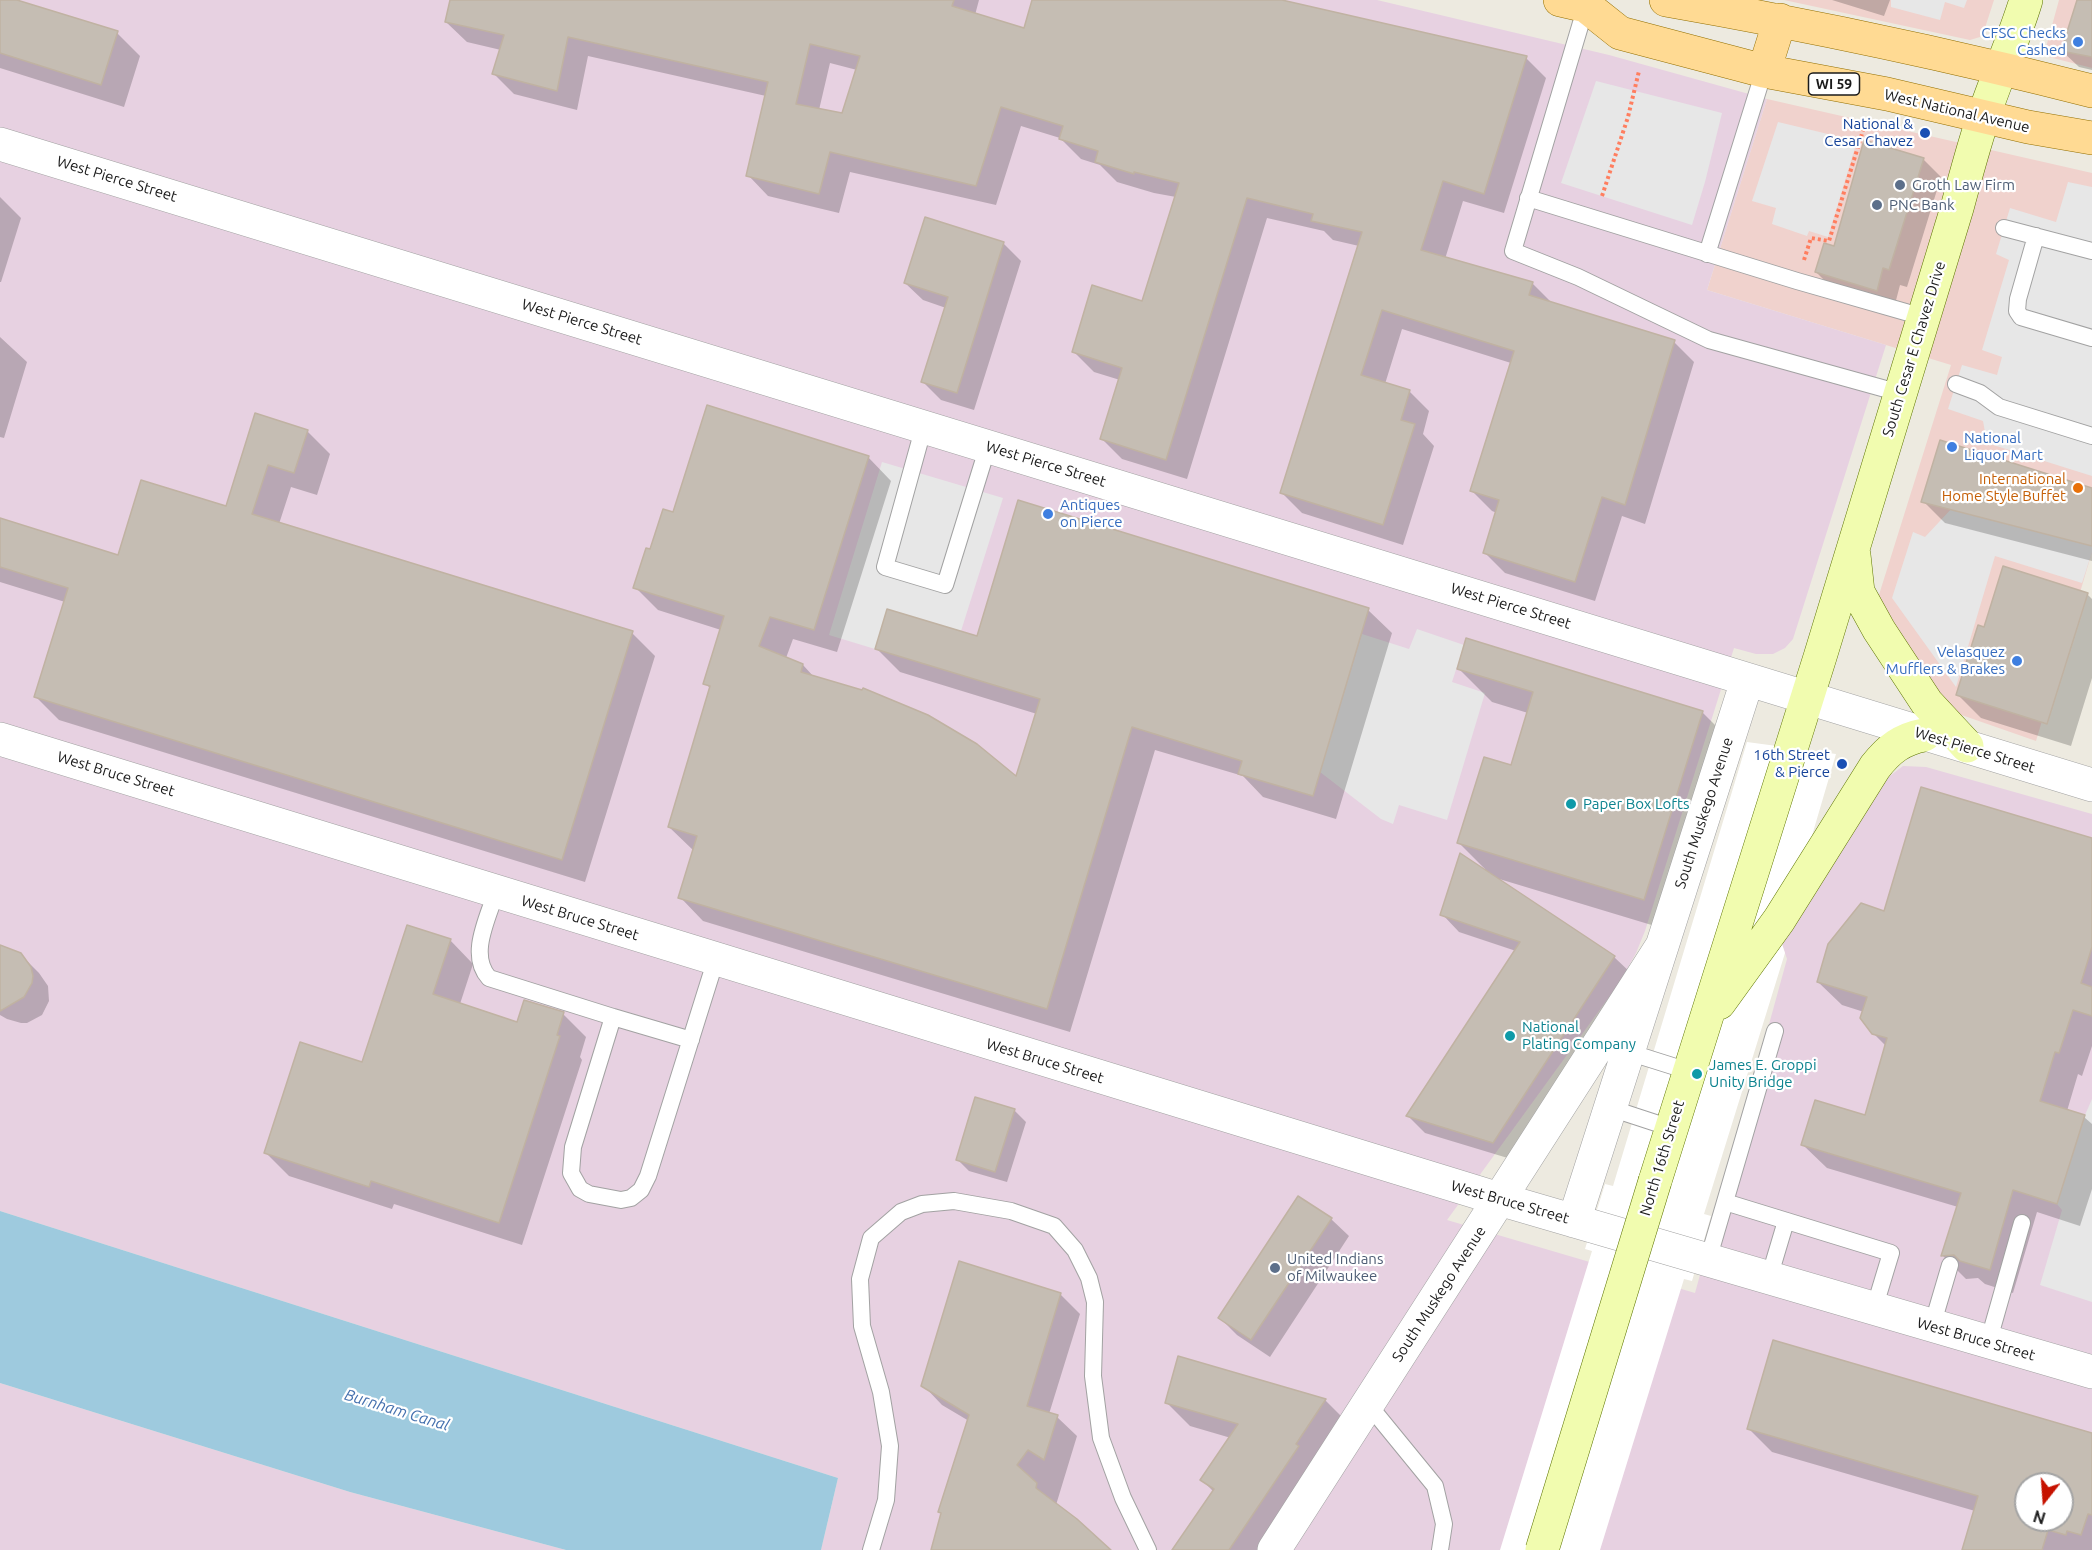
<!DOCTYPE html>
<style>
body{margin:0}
#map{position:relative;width:2092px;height:1550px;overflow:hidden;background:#edeae0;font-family:Ubuntu,sans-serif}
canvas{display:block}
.north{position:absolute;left:2014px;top:1472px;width:60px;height:60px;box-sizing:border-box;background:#fff;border:2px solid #a4a4a4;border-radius:50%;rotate:197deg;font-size:16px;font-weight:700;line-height:24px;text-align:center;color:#1b1b1b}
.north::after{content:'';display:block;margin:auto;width:21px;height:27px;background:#c61200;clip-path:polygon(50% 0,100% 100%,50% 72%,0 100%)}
</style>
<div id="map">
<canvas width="2092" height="1550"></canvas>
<div class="north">N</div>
</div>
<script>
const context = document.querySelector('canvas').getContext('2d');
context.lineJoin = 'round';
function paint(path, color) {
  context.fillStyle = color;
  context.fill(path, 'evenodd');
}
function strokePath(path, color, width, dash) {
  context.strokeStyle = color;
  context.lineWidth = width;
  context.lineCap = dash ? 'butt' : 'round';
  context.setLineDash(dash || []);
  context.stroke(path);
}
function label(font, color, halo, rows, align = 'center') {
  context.font = font + ' Ubuntu,sans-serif';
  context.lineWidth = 4.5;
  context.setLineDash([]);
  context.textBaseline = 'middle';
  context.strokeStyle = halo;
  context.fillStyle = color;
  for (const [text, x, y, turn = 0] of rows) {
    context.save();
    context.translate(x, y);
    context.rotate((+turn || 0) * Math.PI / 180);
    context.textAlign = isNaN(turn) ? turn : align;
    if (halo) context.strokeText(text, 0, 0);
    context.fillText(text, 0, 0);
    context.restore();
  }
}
const commercial = new Path2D(`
 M1784,0H1994L1984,31L1980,37L1970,40Z
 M2059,0H2092V68L2049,57L2045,51Z
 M1767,99L2092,173V552L2036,741L1953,712L1888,620L1878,598L1951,365L1707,290Z`);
const industrial = new Path2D(`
 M0,0H1377L1609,55L1767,99L1707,290L1886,345L1793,639L1785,648L1773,654H1756L1734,648L1645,931L1636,953L1620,982L1447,1220L1695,1293L1787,959L1781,941L1878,785L1903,766L1926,767L2092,814V1550H821L838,1478L0,1211ZM2026,1484H2062V1520H2026Z
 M0,1383L350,1492L566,1550H0Z`);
const parking = new Path2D(`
 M1891,0H1967L1964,8L1945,2L1940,20L1891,7Z
 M1596,81L1722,113L1705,182L1692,225L1561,183Z
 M1778,122L1857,141L1828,237L1809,231L1807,236L1772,224L1776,208L1752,201Z
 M2068,182L2092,187V476L1987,443L1983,421L1948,409L1962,365L1997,375L2002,357L1982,350L2009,260L1996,254L2010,208L2056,222Z
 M882,462L1003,498L961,631L887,609L875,649L829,635Z
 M1953,507L2092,543V552L2082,583L1995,556L1956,687L1892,598L1913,532L1925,537Z
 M1417,629L1464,645L1452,682L1485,693L1447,820L1399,805L1393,824L1381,819L1320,772L1362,634L1409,649Z
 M2092,1099V1302L2040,1285L2062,1210L2057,1204L2085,1115Z`);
const water = new Path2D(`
 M0,1211L838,1478L821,1550H566L350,1492L0,1383Z`);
const pier = new Path2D(`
 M1747,742L1836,754L1781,941L1785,953L1704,1214L1711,1216L1692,1281L1684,1279L1600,1550H1500L1592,1251L1585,1249L1605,1184L1613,1186Z`);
const shadow = new Path2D(`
 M0,0H12L117,33L140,56L124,107L0,68Z
 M452,0H979L975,15L1025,30L1034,0H1269L1526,58L1546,78L1504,213L1463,201L1445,259L1532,283L1552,303L1674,342L1694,362L1645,524L1622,516L1595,601L1505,573L1485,553L1497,513L1492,511L1472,491L1511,363L1402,329L1385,384L1409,391L1429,411L1423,434L1434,446L1403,545L1302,513L1282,493L1359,246L1333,240L1324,231L1267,218L1187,479L1122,459L1102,439L1120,380L1094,372L1074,352L1143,302L1176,197L1154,193L1117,182L1100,165L1081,159L1060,138L1021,126L996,205L850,172L839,213L768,196L748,175L766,96L588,56L577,110L514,94L494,74L501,50L467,42L446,22ZM830,63L857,70L843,115L819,110Z
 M1832,0H1890L1884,16Z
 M2078,0H2092V70L2079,67L2062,51Z
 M1923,159L1941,177L1907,287L1900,285L1894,308L1834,290L1816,272L1835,248Z
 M0,197L21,218L1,282H0Z
 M1003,243L1021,261L974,410L941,400L923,382L946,308L923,300L905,283Z
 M0,337L27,362L4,438L0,437Z
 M256,415L307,431L330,454L317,495L291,487L279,524L632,633L655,656L585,882L59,720L36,697L65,602L0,582V520L119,557L227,508Z
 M868,457L891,481L837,652L793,639L786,658L803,665L814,677L1017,779L1037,714L900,672L876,648L978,638L1368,610L1392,633L1336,819L1263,797L1243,776L1155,750L1070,1032L703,921L680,897L694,851L669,827L711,689L705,683L721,630L658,610L635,587L651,551L674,514Z
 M2092,489V561L1945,523L1923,501Z
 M2087,594L2092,599V678L2071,746L1981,718L1958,695L1985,629Z
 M1458,668L1702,712L1736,746L1678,933L1496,878L1614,957L1632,974L1511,1159L1425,1133L1408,1116L1516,951L1459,932L1442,914L1485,869L1459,843L1512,767L1528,713L1492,702Z
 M2092,840V1046L2082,1076L2078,1074L2067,1111L2084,1117L2092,1124V1189L2080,1226L2037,1212L2013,1293L1985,1284L1978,1278L1966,1279L1943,1256L1958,1207L1827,1168L1803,1145L1866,1117L1886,1046L1873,1033L1864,1012L1842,1005L1818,982L1885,913Z
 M450,940L473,964L460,1004L518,1023L563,1014L586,1037L580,1057L582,1060L522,1245L394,1204L392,1209L289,1176L266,1153L363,1063Z
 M0,949L20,954L39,973L48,986L49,1001L42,1015L27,1023H21L7,1019L0,1015Z
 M1014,1110L1026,1122L1007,1182L969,1171L957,1159Z
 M1331,1219L1349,1236L1270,1357L1237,1335L1220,1318Z
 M1060,1294L1080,1314L1049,1414L1057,1417L1077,1436L1056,1505L1108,1550H933L969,1421L942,1405L923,1385Z
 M1179,1358L1325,1400L1348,1423L1268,1550H1184L1214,1492L1202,1480L1231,1438L1190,1426L1166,1402Z
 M1748,1428L2092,1435V1550H1963L1975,1511L1772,1452ZM2026,1484H2062V1520H2026Z`);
const building = new Path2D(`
 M0,0H17L118,31L101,85L0,53Z
 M450,0H954L952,6L1024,28L1032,0H1282L1527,56L1484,194L1443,181L1421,250L1533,282L1529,295L1675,340L1625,505L1602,497L1575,582L1483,553L1499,500L1470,491L1514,351L1382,310L1361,375L1410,390L1401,420L1415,424L1383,525L1280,493L1362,232L1311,221L1313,214L1247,198L1166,460L1100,439L1122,368L1072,352L1092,285L1142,301L1179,183L1134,172V174L1095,162L1098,151L1059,139L1063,126L1001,107L976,186L830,152L819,194L746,176L768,82L568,37L557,91L492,74L504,35L445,22ZM810,44L860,56L842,113L796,104Z
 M2077,0H2092V57L2061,51Z
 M1864,140L1924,158L1889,270L1883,268L1877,291L1815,272L1824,243L1834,246Z
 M925,217L1004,242L957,393L921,382L948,297L904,283Z
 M707,405L869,456L814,630L770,617L759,646L803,664L801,672L862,690L863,688L928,715L977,744L1016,776L1040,699L875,649L887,609L977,636L1018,500L1369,608L1313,796L1238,774L1242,761L1132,727L1047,1009L678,898L697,836L668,827L710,686L703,684L724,616L633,588L646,548L650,549L663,509L673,512Z
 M255,413L308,430L294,473L268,465L252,514L633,631L562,860L34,697L68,588L0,567V518L118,555L141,480L226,506Z
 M1940,440L2092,488V546L1921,502Z
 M2003,566L2088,593L2047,724L1956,695L1978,625L1984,627Z
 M1466,638L1703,711L1644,900L1457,843L1484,757L1511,765L1533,692L1457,669Z
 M1921,787L2092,838V947L2081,983L2092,987V1016L2073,1010L2059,1053L2055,1052L2040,1101L2085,1115L2057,1204L2013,1190L1990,1270L1960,1261L1954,1255L1941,1256L1961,1193L1801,1145L1815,1100L1865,1115L1887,1038L1872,1034L1860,1018L1867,997L1817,982L1828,944L1861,903L1884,911Z
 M1460,853L1615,956L1493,1143L1406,1116L1520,942L1440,915Z
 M407,925L451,939L433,994L517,1022L524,1000L564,1012L557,1035L560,1036L499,1223L371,1181L369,1187L264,1153L300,1042L362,1062Z
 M0,945L21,953L31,967L33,976L32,983L24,997L0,1011Z
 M975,1097L1015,1109L995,1172L956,1160Z
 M1298,1196L1332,1218L1251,1340L1218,1318Z
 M959,1261L1061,1293L1027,1406L1058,1415L1044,1460L1028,1450L1017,1465L1037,1483L1036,1488L1077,1519L1111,1550H931L941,1513L938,1512L969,1415L921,1386Z
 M1773,1340L2092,1433V1515L2088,1514L2081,1535L2067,1531L2066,1535L2048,1530L2042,1550H1962L1978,1496L1747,1429ZM2026,1484H2062V1520H2026Z
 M1178,1356L1326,1399L1296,1444L1299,1446L1229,1550H1172L1214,1489L1200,1480L1238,1424L1165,1403Z`);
const path = new Path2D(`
 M1602,196L1628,117L1639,71
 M1804,260L1811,238L1829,241L1865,124`);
const lane = new Path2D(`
 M1586,6L1513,251L1578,277L1709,340L1900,393
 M1528,198L1797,281L1923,317
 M2004,228L2092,251
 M2036,236L2018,299L2017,311L2021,317L2092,338
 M1707,254L1764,71
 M1956,384L1980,393L1999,407L2092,436
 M924,426L885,567L945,585L988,446
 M496,892C488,918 468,955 489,978L613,1017
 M691,1040L613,1017L573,1147L571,1173L580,1189L589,1194L621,1200L631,1198L641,1190L648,1176L716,959
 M1628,1052L1682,1069
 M1610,1108L1668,1127
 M1725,1202L1891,1253L1874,1309
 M1708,1260L1775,1031
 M1769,1278L1786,1221
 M1932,1326L1950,1265
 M1988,1343L2022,1223
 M1368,1404L1435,1486L1444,1524L1440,1550
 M871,1550L886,1500L890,1446L881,1392L862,1326L860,1279L871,1238L901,1212L922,1204L954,1201L1011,1211L1054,1226L1075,1250L1089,1278L1095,1302L1093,1376L1101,1438L1123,1498L1148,1550`);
const street = new Path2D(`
 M0,144L2092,785
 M0,739L1499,1199L2092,1372
 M1574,1221L1747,681
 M1274,1550L1662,946`);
const secondary = new Path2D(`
 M1854,555L1858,592L1879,630L1927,703L1967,746
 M1719,1003L1779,920L1875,767C1889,749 1902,739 1924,735
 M1655,1181L1820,657L1957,208C1965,178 1973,148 1983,118C1996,78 2014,40 2026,0`);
const primary = new Path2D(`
 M1560,0L1586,6L1620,33L1764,71L1887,94L2028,127L2092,138
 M1666,0C1809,25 1951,55 2092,91
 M1764,71L1780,20`);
const secondaryBridge = new Path2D(`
 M1542,1550L1655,1181`);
const markers = [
 [2078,42,6,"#3f7fe0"],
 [1925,133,6,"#1a4fb4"],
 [1900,185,6,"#5c6f8a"],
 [1877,205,6,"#5c6f8a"],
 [1952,447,6,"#3f7fe0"],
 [2078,488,6,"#e8710a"],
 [1048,514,6,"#3f7fe0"],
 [2017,661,6,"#3f7fe0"],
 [1842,764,6,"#1a4fb4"],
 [1571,804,6,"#0f9aa8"],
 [1510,1036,6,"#0f9aa8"],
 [1697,1074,6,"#0f9aa8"],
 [1275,1268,6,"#5c6f8a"]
];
const shields = [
 [1834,84,51]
];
const shieldNames = [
 ["WI 59",1834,84]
];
const shopNames = [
 ["CFSC Checks",2066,33],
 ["Cashed",2066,50],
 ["National",1964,438,"left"],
 ["Liquor Mart",1964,455,"left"],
 ["Antiques",1060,505,"left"],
 ["on Pierce",1060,522,"left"],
 ["Velasquez",2005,652],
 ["Mufflers & Brakes",2005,669]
];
const streetNames = [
 ["West National Avenue",1957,111,13],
 ["West Pierce Street",117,179,17],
 ["West Pierce Street",582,322,17],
 ["South Cesar E Chavez Drive",1914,349,-73],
 ["West Pierce Street",1046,464,17],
 ["West Pierce Street",1511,606,17],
 ["West Pierce Street",1975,750,17],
 ["West Bruce Street",116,774,17],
 ["South Muskego Avenue",1704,813,-72],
 ["West Bruce Street",580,918,17],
 ["West Bruce Street",1045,1061,17],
 ["North 16th Street",1662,1158,-73],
 ["West Bruce Street",1510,1202,16],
 ["South Muskego Avenue",1439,1294,-57],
 ["West Bruce Street",1976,1339,16]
];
const transitNames = [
 ["National &",1913,124],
 ["Cesar Chavez",1913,141],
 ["16th Street",1830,755],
 ["& Pierce",1830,772]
];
const serviceNames = [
 ["Groth Law Firm",1912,185],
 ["PNC Bank",1889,205],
 ["United Indians",1287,1259],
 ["of Milwaukee",1287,1276]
];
const foodNames = [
 ["International",2066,479],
 ["Home Style Buffet",2066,496]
];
const cultureNames = [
 ["Paper Box Lofts",1583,804],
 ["National",1522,1027],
 ["Plating Company",1522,1044],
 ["James E. Groppi",1709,1065],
 ["Unity Bridge",1709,1082]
];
const waterNames = [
 ["Burnham Canal",397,1410,17]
];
paint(commercial, '#f0d2cd');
paint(industrial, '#e7d1e1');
paint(parking, '#e7e7e7');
paint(water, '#9ecade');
paint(pier, '#fff');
paint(shadow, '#0003');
paint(building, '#c5bdb3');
strokePath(building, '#c0b2a2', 1.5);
strokePath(lane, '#a2a2a2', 18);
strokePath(street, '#a2a2a2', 34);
strokePath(secondary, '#5d7400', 34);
strokePath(primary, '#926f00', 34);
strokePath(path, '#ff7e5f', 4, [3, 3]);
strokePath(lane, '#fff', 16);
strokePath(street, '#fff', 33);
strokePath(secondary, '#f1fcaf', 33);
strokePath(primary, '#ffda93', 33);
strokePath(secondaryBridge, '#5d7400', 34, []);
strokePath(secondaryBridge, '#f1fcaf', 33);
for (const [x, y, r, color] of markers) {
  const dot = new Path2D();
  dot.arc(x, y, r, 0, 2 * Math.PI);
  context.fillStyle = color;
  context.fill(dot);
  strokePath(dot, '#fff', 2);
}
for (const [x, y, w] of shields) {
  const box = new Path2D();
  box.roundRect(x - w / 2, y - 11, w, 22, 4.5);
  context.fillStyle = '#fff';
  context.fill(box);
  strokePath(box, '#1b1b1b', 1.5);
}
label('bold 14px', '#1b1b1b', null, shieldNames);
label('15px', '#366cbe', '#fff', shopNames, 'right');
label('15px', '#1b1b1b', '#fff', streetNames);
label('15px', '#164399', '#fff', transitNames, 'right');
label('15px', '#4e5e75', '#fff', serviceNames, 'left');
label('15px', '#c56008', '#fff', foodNames, 'right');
label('15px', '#0d838f', '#fff', cultureNames, 'left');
label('italic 16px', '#4470ae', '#fff', waterNames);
</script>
